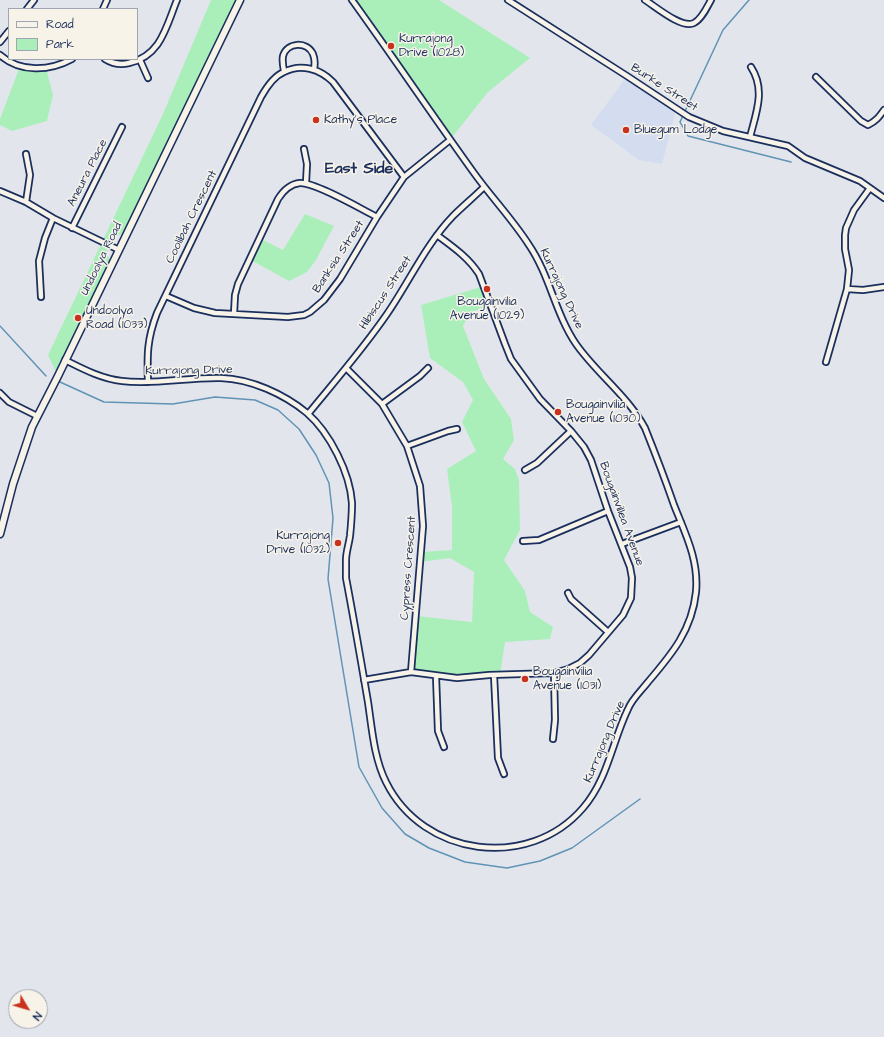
<!DOCTYPE html>
<style>
body{margin:0}
#map{position:relative;width:884px;height:1037px;overflow:hidden;background:#e2e6ec;font-family:"Architects Daughter",sans-serif}
canvas{display:block}
.legend{position:absolute;left:8px;top:8px;width:130px;height:52px;box-sizing:border-box;background:#f7f3e8;border:1px solid #9fa5b1;margin:0;padding:5px 7px;list-style:none;font-size:12px;color:#1b2f5e}
.legend li{display:flex;align-items:center;gap:8px;height:20px}
.legend b{width:20px;border:1px solid #9fa5b1}
.north{position:absolute;left:8px;top:989px;width:40px;height:40px;box-sizing:border-box;background:#f7f3e8;border:1px solid #9fa5b1;border-radius:50%;rotate:128deg;font-size:11px;font-weight:700;line-height:16px;text-align:center;color:#1b2f5e}
.north::after{content:'';display:block;margin:auto;width:14px;height:18px;background:#c8321e;clip-path:polygon(50% 0,100% 100%,50% 72%,0 100%)}
</style>
<div id="map">
<canvas width="884" height="1037"></canvas>
<ul class="legend">
<li><b style="height:5px;background:#f7f3e8"></b>Road</li>
<li><b style="height:11px;background:#aaefba"></b>Park</li>
</ul>
<div class="north">N</div>
</div>
<script>
const context = document.querySelector('canvas').getContext('2d');
context.lineJoin = 'round';
function paint(path, color) {
  context.fillStyle = color;
  context.fill(path, 'evenodd');
}
function strokePath(path, color, width, dash) {
  context.strokeStyle = color;
  context.lineWidth = width;
  context.lineCap = dash ? 'butt' : 'round';
  context.setLineDash(dash || []);
  context.stroke(path);
}
function label(font, color, halo, rows, align = 'center') {
  context.font = font + ' "Architects Daughter",sans-serif';
  context.lineWidth = 3;
  context.setLineDash([]);
  context.textBaseline = 'middle';
  context.strokeStyle = halo;
  context.fillStyle = color;
  for (const [text, x, y, turn = 0] of rows) {
    context.save();
    context.translate(x, y);
    context.rotate((+turn || 0) * Math.PI / 180);
    context.textAlign = isNaN(turn) ? turn : align;
    if (halo) context.strokeText(text, 0, 0);
    context.fillText(text, 0, 0);
    context.restore();
  }
}
const built = new Path2D(`
 M627,76L676,110L662,164L639,160L591,125Z`);
const green = new Path2D(`
 M211,0H240L127,232L102,242L163,114Z
 M352,0H439L530,58L488,92L450,140Z
 M20,66L46,68L53,95L47,121L12,131L0,125V119Z
 M305,214L334,226L316,260L307,272L289,281L249,259L259,238L283,250Z
 M101,244L106,247L111,266L58,376L48,355Z
 M484,286L491,306L470,312L463,326L484,379L511,419L514,440L503,459L515,469L519,480L520,530L504,560L525,591L530,612L553,627L550,639L505,642L500,675L457,678L411,672L416,616L472,622L474,572L450,558L421,562L422,552L452,550V507L447,469L476,451L462,422L473,400L463,382L430,358L421,305Z`);
const stream = new Path2D(`
 M749,0L723,30L680,122L688,136L791,162
 M0,326L46,376
 M60,382L104,402L173,404L215,397L255,400L278,410L299,429L316,455L329,483L333,518L328,579L359,767L382,808L405,834L429,848L465,862L507,868L540,861L572,848L640,799`);
const street = new Path2D(`
 M508,0L627,76L689,117L723,131L788,146L805,158L860,181L884,198
 M645,0C656,7 682,29 694,23C702,19 707,7 711,0
 M27,9L34,0
 M103,9L107,0
 M0,42L9,31
 M0,55C20,73 50,71 72,59
 M105,59C113,64 121,65 129,63C161,56 166,27 177,0
 M140,60L148,78
 M284,71C283,66 282,61 283,56C287,42 307,41 313,54C315,59 315,64 314,69
 M816,77L861,121L868,125C876,121 879,117 884,110
 M750,137C756,113 766,90 751,67
 M304,149L307,164L306,183
 M26,154L30,175L26,202
 M0,191L26,202L53,218L119,250
 M72,228L122,127
 M847,289L863,290L884,287
 M166,296L194,308L215,313L288,317L304,315L310,312L324,300L340,279L377,217L404,177L450,140
 M41,297L39,261L45,238L53,218
 M234,314L235,295L238,284L278,199C283,191 290,184 300,183C315,182 361,209 377,217
 M65,360C83,369 102,379 122,381C155,385 188,377 221,378C251,379 284,394 307,413C330,433 350,473 352,503C352,514 351,526 350,536C349,544 346,552 346,560C346,566 346,572 346,578C354,620 361,661 368,702C372,729 374,758 386,782C423,857 529,871 583,808C608,779 612,742 628,709C632,699 641,691 648,682C672,654 692,630 696,592C699,560 685,533 674,505C665,479 655,453 645,428C627,395 597,374 576,344C555,313 550,276 529,245C513,220 492,198 474,173C433,116 393,57 352,0
 M826,362L847,289L849,270L845,249V235L846,228L854,210L870,188
 M346,368L382,404L407,446L420,486L423,526L411,672
 M148,382C147,355 147,339 157,313L261,97C266,88 274,76 284,72C301,63 320,69 333,82L404,177
 M0,393L9,402L37,416
 M382,404L420,376L428,368
 M308,414C335,381 363,349 387,314C409,282 426,244 453,216C463,206 474,197 484,187
 M407,446L448,431L457,429
 M525,470L537,463L571,431
 M523,541L539,540L608,511
 M622,544L681,522
 M568,593L571,599L608,632
 M494,675L498,758L504,774
 M436,676L438,731L444,747
 M364,680L411,672L457,678L489,675L554,673L568,669L580,663L589,655L623,615L631,598L632,578L630,567L608,511L591,460L584,447L571,431L540,399L511,359L505,344L479,274C468,257 453,247 437,235
 M553,739L555,720L554,673`);
const secondary = new Path2D(`
 M0,534L13,484L32,427L58,376L240,0`);
const markers = [
 [391,46,4,"#c8321e"],
 [316,120,4,"#c8321e"],
 [626,130,4,"#c8321e"],
 [487,289,4,"#c8321e"],
 [78,318,4,"#c8321e"],
 [558,412,4,"#c8321e"],
 [338,543,4,"#c8321e"],
 [525,679,4,"#c8321e"]
];
const poiNames = [
 ["Kurrajong",399,39],
 ["Drive (1028)",399,53],
 ["Kathy's Place",324,120],
 ["Bluegum Lodge",634,130],
 ["Bougainvilia",487,302,"center"],
 ["Avenue (1029)",487,316,"center"],
 ["Undoolya",86,311],
 ["Road (1033)",86,325],
 ["Bougainvilia",566,405],
 ["Avenue (1030)",566,419],
 ["Kurrajong",330,536,"right"],
 ["Drive (1032)",330,550,"right"],
 ["Bougainvilia",533,672],
 ["Avenue (1031)",533,686]
];
const streetNames = [
 ["Burke Street",664,88,33],
 ["Aneura Place",88,173,-63],
 ["Coolibah Crescent",192,217,-64],
 ["Banksia Street",339,257,-57],
 ["Undoolya Road",102,259,-64],
 ["Kurrajong Drive",561,289,65],
 ["Hibiscus Street",386,293,-57],
 ["Kurrajong Drive",189,371,-1],
 ["Bougainvillea Avenue",621,514,70],
 ["Cypress Crescent",409,568,-86],
 ["Kurrajong Drive",605,742,-67]
];
const districtNames = [
 ["East Side",359,170]
];
paint(built, '#d3ddef');
paint(green, '#aaefba');
strokePath(stream, '#6093b6', 1.5);
strokePath(street, '#1b2f5e', 8);
strokePath(secondary, '#1b2f5e', 9);
strokePath(street, '#f7f3e8', 4.5);
strokePath(secondary, '#f7f3e8', 6);
for (const [x, y, r, color] of markers) {
  const dot = new Path2D();
  dot.arc(x, y, r, 0, 2 * Math.PI);
  context.fillStyle = color;
  context.fill(dot);
  strokePath(dot, '#f7f3e8', 1.5);
}
label('12px', '#1b2f5e', '#f7f3e8', poiNames, 'left');
label('12px', '#1b2f5e', '#f7f3e8', streetNames);
label('bold 16px', '#1b2f5e', '#f7f3e8', districtNames);
</script>
